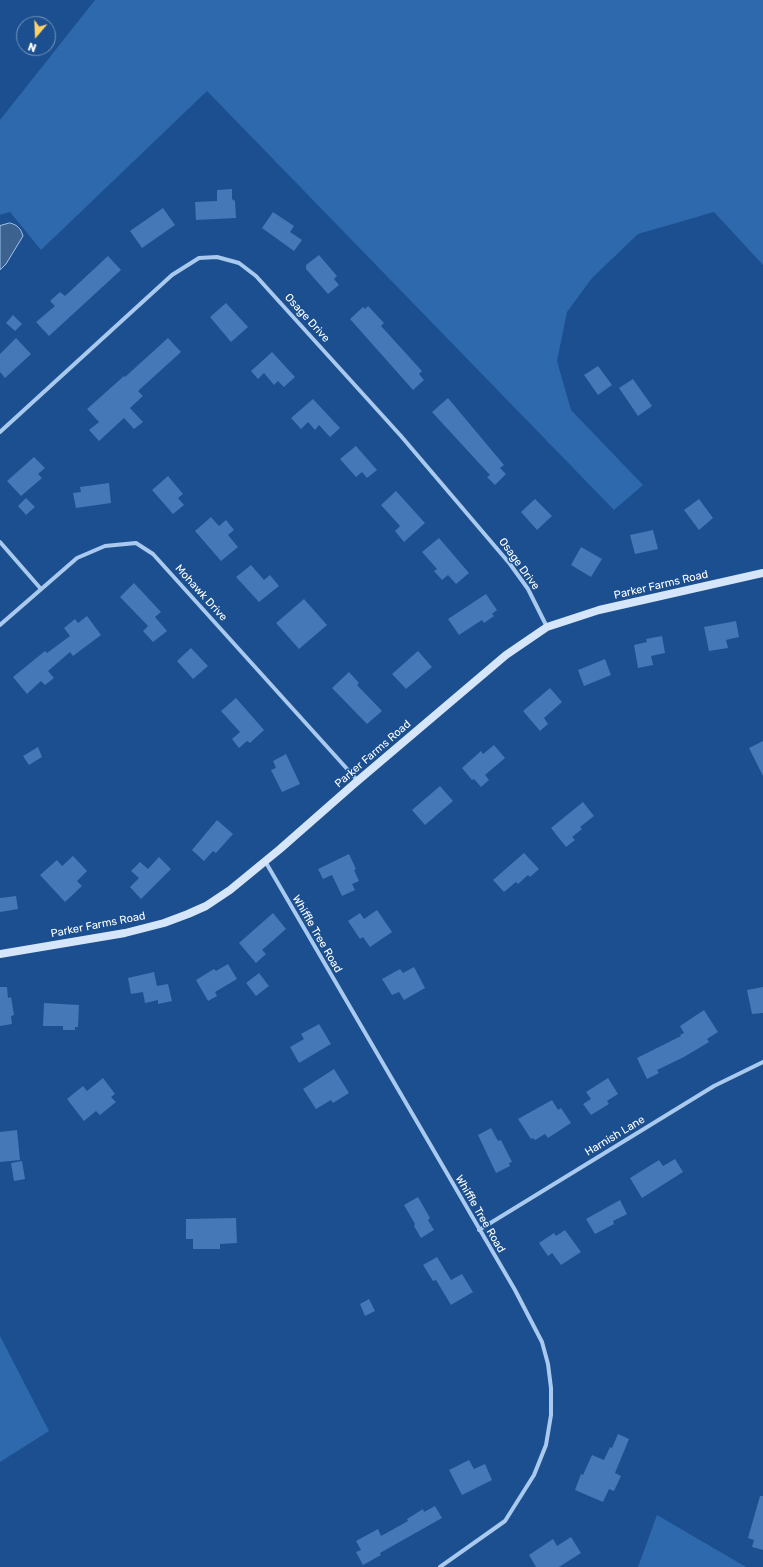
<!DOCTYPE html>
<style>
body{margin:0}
#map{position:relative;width:763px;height:1567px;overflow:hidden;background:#1b4f8f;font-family:Rubik,sans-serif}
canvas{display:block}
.north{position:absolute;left:16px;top:16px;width:40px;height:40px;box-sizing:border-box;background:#1b4f8f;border:1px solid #7695bc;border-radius:50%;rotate:199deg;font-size:11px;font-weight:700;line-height:16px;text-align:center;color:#fff}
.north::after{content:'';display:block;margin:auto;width:14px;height:18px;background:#ffd166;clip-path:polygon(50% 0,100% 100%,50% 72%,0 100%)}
</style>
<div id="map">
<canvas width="763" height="1567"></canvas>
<div class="north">N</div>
</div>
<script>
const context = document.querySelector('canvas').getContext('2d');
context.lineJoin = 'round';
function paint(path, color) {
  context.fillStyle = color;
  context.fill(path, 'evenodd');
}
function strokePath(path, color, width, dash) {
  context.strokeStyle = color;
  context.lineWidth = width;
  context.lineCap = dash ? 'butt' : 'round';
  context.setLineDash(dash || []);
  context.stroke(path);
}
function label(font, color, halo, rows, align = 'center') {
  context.font = font + ' Rubik,sans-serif';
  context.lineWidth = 3;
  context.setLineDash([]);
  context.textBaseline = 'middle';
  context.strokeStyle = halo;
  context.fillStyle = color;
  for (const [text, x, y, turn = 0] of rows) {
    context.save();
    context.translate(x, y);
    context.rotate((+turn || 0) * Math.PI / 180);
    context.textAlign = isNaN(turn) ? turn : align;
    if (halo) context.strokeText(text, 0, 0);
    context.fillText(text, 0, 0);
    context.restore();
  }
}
const green = new Path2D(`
 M95,0H763V265L714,212L638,234L592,278L567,312L557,361L571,410L643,485L614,510L207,91L41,250L10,212L0,215V120Z
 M0,1336L49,1431L0,1462Z
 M657,1515L746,1567H638Z`);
const water = new Path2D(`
 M10,223C18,225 21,229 23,236L6,264L0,270V226Z`);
const building = new Path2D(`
 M232,189V199L235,201L236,218L196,220L195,202L217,201V190Z
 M163,208L175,225L142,248L130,231Z
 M273,212L294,226L290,232L302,240L294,251L262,228Z
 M319,255L337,276L334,279L339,285L328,294L306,269V265Z
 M108,256L121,270L49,336L36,322L55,306L50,301L60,292L65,296Z
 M226,303L248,327L231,342L210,317Z
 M368,306L384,323L381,326L422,371L419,374L424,380L413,390L350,319L363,307L365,309Z
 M13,315L22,324L15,331L6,323Z
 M16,338L31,354L5,378L0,372V354Z
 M168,338L181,352L138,391L143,396L130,408L143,422L134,429L124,418L99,441L89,430L99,422L87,409L124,376L125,377Z
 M272,352L295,377L284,387L278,381L274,385L264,373L258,379L251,371Z
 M598,366L612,385L598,395L584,375Z
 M633,379L652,406L638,416L619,388Z
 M448,398L504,465L500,468L506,474L495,485L487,477L490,475L432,412Z
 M313,399L340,428L330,437L319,425L315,430L308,422L301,429L291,418Z
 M356,446L377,470L367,478L362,472L356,477L340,459Z
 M34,457L45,468L38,474L42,478L21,496L7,481Z
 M168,476L183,494L178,498L184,505L173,514L152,490Z
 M109,483L111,503L76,508L73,493L81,492L80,487Z
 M396,491L425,523L404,542L395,531L400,526L381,505Z
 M26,498L35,507L26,515L18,506Z
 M535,499L552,516L537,530L521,512Z
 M699,499L713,518L699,530L684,510Z
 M211,517L219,526L226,520L234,530L228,535L238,547L221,561L195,531Z
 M653,530L658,549L635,554L630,535Z
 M439,538L469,573L456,584L448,575L442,580L434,571L437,569L422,552Z
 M581,547L602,559L591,577L571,565Z
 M251,565L264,580L270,575L279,586L259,602L236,577Z
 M134,583L161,612L155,617L167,631L153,642L143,631L148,626L120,597Z
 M486,594L497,610L492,614L494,616L484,623L482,620L459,635L448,619Z
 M304,599L327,625L299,649L276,623Z
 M87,616L101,635L73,656L70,652L48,671L54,678L45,685L41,681L27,694L13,677L45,651L47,653L70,636L64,628L75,619L78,623Z
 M736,621L739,637L726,640L728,648L709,651L704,627Z
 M662,636L665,653L651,656L653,665L638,668L634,645L647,642L646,639Z
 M191,648L208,666L193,679L177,661Z
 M418,651L432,667L406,689L392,674Z
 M605,659L611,675L584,686L578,670Z
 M349,672L359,683L357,685L382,711L367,724L332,688Z
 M550,688L562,702L544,718L548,724L540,731L523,711Z
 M236,698L264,730L250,743L247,741L239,748L232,739L240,732L221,711Z
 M763,741V776L749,748Z
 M494,745L505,758L485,775L489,780L481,787L474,779L472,780L462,768L481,751L483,754Z
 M38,747L42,757L29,765L23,756Z
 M286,754L300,784L282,792L271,770L276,768L273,761Z
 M440,786L453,801L425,825L412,810Z
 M583,802L594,816L580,827L582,829L572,837L575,840L566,847L551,828Z
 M217,820L233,834L216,853L213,851L204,861L192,850Z
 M524,853L539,869L530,877L528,875L518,884L516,882L504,892L493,880Z
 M349,854L356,869L354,870L359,881L352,884L355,890L342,896L332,875L323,879L318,869Z
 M73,856L87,871L77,881L82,886L65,902L40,875L57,860L62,866Z
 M159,857L171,869L141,899L130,887L139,878L131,871L140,862L148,869Z
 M16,896L18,909L0,912V898Z
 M377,910L392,932L370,947L363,937L360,939L348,921L360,913L364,919Z
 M273,913L286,929L262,950L266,954L256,963L239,943Z
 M228,964L237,979L215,992L217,996L208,1001L196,980L214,969L216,971Z
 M414,967L425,988L404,1000L399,992L392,995L382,979L400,969L403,973Z
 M154,972L157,986L168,984L172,1001L158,1004V1000L145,1003L143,992L131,994L128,978Z
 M259,973L269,986L256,996L246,983Z
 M0,987H7L8,998L11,997L14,1015L11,1016L12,1024L0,1026Z
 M763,987V1013L752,1014L747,990Z
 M44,1003L79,1005L78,1027H75V1030H63V1026H43Z
 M704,1010L718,1032L707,1039L709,1042L684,1057L657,1070L659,1073L647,1079L637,1058L681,1036L680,1035L684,1033L680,1026Z
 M319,1024L331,1044L299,1063L290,1047L304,1039L301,1034Z
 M334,1069L349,1093L333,1103L331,1100L316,1109L303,1089Z
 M103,1078L115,1094L111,1097L116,1102L100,1115L96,1111L84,1121L67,1099L83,1086L87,1091Z
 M608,1078L618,1094L607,1101L609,1104L591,1115L583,1104L591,1099L586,1092Z
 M552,1100L558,1110L561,1108L571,1123L548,1138L545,1134L535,1140L533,1138L531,1139L518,1119Z
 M491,1128L498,1141L501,1140L512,1162L509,1163L510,1166L496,1173L478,1135Z
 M17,1130L20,1160L0,1162V1132Z
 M675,1159L683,1172L642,1198L630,1178L659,1160L663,1166Z
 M22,1161L25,1179L14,1181L11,1163Z
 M418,1197L430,1218L428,1220L434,1230L421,1238L414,1226L415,1224L404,1205Z
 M620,1200L627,1214L613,1221L614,1224L595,1234L586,1219Z
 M236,1218L237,1243L220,1244V1249H193V1239H186V1219Z
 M565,1230L581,1252L561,1265L552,1253L548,1256L539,1243L554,1233L556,1236Z
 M437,1257L451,1280L462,1274L473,1292L451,1305L436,1280L433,1281L423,1265Z
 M369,1299L375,1311L365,1316L360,1304Z
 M618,1434L629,1439L615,1473L621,1476L614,1491L609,1489L603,1502L575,1490L581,1474L583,1475L592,1455L604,1460L610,1447L612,1448Z
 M469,1460L474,1469L485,1464L492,1480L462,1495L449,1470Z
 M760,1496H763V1550L752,1547L754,1540L748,1538Z
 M435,1506L442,1518L380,1553L381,1555L363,1565L356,1552L361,1550L356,1541L378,1529L381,1536L408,1521L407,1519L423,1509L424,1512Z
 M571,1537L581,1553L559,1567H536L529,1555L553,1539L557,1546Z`);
const street = new Path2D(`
 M0,432L172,275L199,258L217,257L239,263L256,276L401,436L510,564L528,589L547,627
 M0,542L41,589
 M0,625L77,558L105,546L136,543L153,554L358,781
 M265,861L515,1290L542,1342L548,1364L551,1388V1415L546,1445L534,1475L505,1521L440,1567
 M479,1230L714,1086L763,1062`);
const secondary = new Path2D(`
 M0,954L125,933L164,923L188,914L206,906L230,890L280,849L354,784L506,655L547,627L599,610L763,573`);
const streetNames = [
 ["Osage Drive",307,318,48],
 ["Osage Drive",519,564,54],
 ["Parker Farms Road",661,585,-13],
 ["Mohawk Drive",201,593,48],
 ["Parker Farms Road",373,754,-41],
 ["Parker Farms Road",98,925,-11],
 ["Whiffle Tree Road",317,934,60],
 ["Harnish Lane",615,1136,-31],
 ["Whiffle Tree Road",480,1214,60]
];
paint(green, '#2e69ad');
paint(water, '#3c6290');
strokePath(water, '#9cc4f0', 1);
paint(building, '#4478b7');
strokePath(street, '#a9c9ee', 4);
strokePath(secondary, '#d6e6fa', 8);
label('11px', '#fff', '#1b4f8f', streetNames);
</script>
